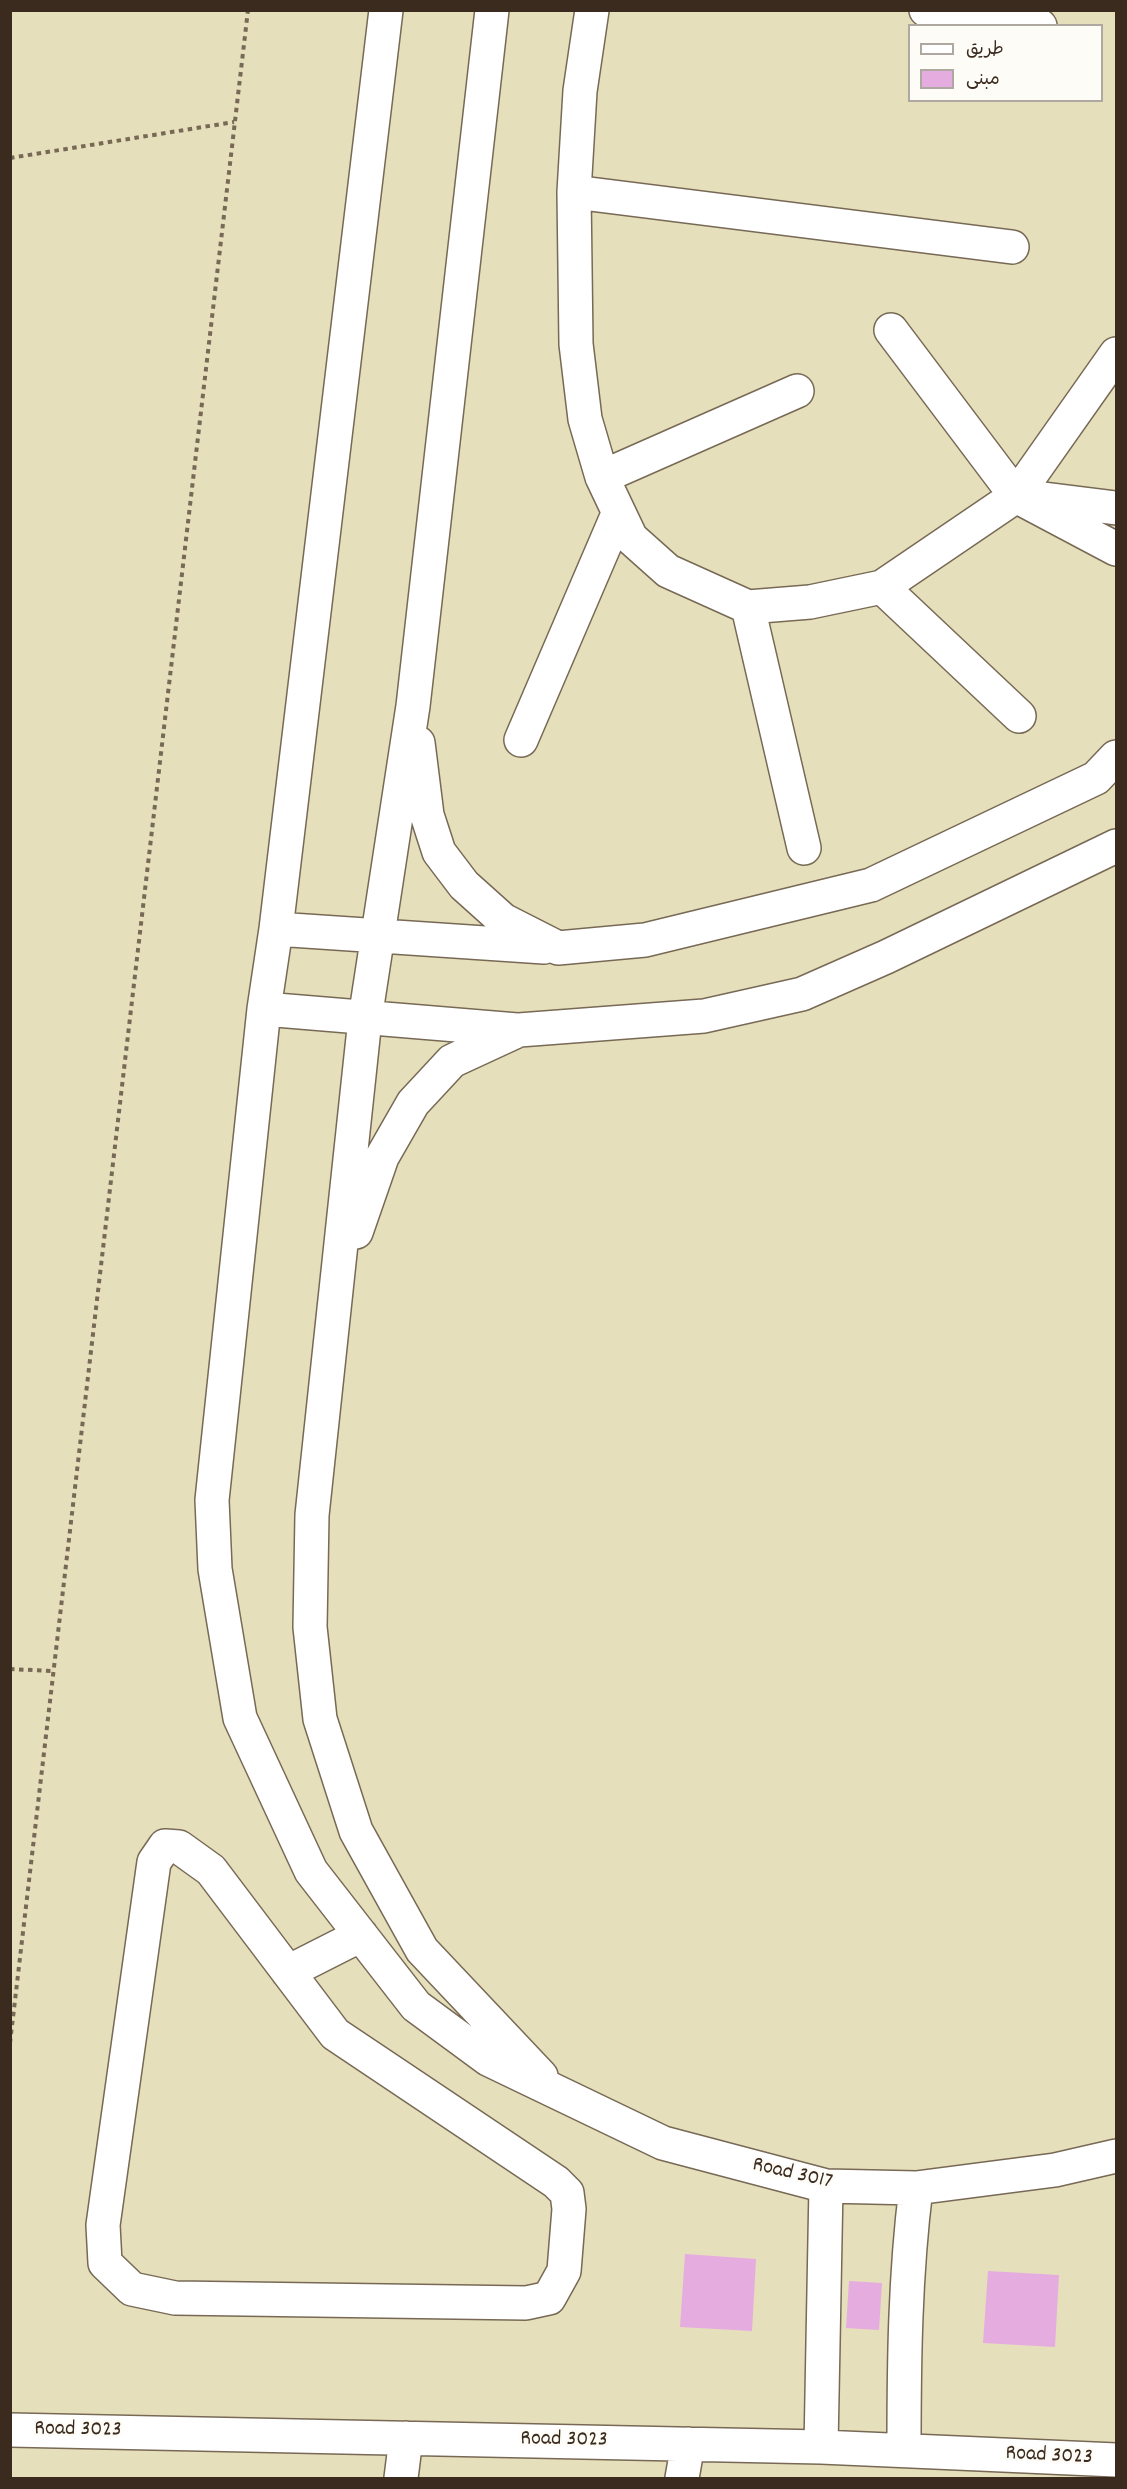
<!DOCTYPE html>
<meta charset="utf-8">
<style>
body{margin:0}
#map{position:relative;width:1127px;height:2489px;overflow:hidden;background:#e6dfbb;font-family:Dekko,"Playpen Sans Arabic",sans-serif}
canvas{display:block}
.frame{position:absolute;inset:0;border:12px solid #3b2a1e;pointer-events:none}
.legend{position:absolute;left:908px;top:24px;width:195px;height:78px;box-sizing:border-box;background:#fdfcf7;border:2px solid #afa8a0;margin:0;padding:8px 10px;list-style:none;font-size:18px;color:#3b2a1e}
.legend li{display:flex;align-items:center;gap:12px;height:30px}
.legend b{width:30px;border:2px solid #afa8a0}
</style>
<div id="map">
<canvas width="1127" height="2489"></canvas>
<div class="frame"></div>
<ul class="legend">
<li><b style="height:8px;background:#fff"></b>طريق</li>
<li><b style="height:16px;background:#e5ace0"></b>مبنى</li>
</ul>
</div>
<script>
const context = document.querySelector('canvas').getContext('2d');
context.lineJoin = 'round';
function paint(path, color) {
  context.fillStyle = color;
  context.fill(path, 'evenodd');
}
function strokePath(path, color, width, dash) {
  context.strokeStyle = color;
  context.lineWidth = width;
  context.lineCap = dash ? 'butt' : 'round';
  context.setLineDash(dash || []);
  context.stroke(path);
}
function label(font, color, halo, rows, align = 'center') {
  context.font = font + ' Dekko,sans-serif';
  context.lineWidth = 5;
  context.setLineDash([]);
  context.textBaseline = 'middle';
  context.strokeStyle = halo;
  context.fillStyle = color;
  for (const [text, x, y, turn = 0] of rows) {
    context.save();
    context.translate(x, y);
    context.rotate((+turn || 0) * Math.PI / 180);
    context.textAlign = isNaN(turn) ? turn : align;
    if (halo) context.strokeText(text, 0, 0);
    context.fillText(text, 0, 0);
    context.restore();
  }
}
const building = new Path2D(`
 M685,2254L756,2259L752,2331L680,2327Z
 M988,2271L1059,2275L1055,2347L983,2343Z
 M849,2281L882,2283L879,2330L846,2328Z`);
const path = new Path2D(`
 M10,158L234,122
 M10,1669L53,1671
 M10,2043L248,10`);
const minor = new Path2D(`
 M386,10L276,929L264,1009L212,1500L215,1569L240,1718L311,1871L416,2006L488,2059L663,2143L826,2186L916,2188L1055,2170L1116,2156
 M492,10L413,706L365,1019L312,1515L310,1627L320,1719L356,1831L422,1950L541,2076
 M592,10L580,91L574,192L576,344L585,419L602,477L631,538L668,571L748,607L810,602L882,587L1016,496L1116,354
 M926,10L1040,26
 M574,192L1012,247
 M891,330L1016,496L1116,549
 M602,477L797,391
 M1036,498L1116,508
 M882,587L1019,716
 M748,607L804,848
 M521,740L618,514
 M418,743L427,815L439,852L464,885L503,920L558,948L645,940L871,885L1096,778L1116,757
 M276,929L544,947
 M264,1009L517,1030
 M356,1232L382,1157L413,1103L452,1061L519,1030L704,1016L802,994L886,957L1116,846
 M165,1846L179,1847L211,1870L335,2034L556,2182L567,2193L569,2209L564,2271L549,2298L526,2303L175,2298L132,2289L105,2263L103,2225L154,1862Z
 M288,1972L361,1935
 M10,2430L821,2447L1116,2460
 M821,2447L826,2186
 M904,2450C904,2362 905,2275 916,2188
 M401,2478L406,2438
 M682,2478L688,2444`);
const streetNames = [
 ["Road 3017",792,2175,13],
 ["Road 3023",78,2431,1],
 ["Road 3023",564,2441,1],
 ["Road 3023",1049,2457,3]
];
paint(building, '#e5ace0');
strokePath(minor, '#776955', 36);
strokePath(path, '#776955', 4, [4.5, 4.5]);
strokePath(minor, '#fff', 33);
label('22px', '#3b2a1e', '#fdfcf7', streetNames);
</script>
